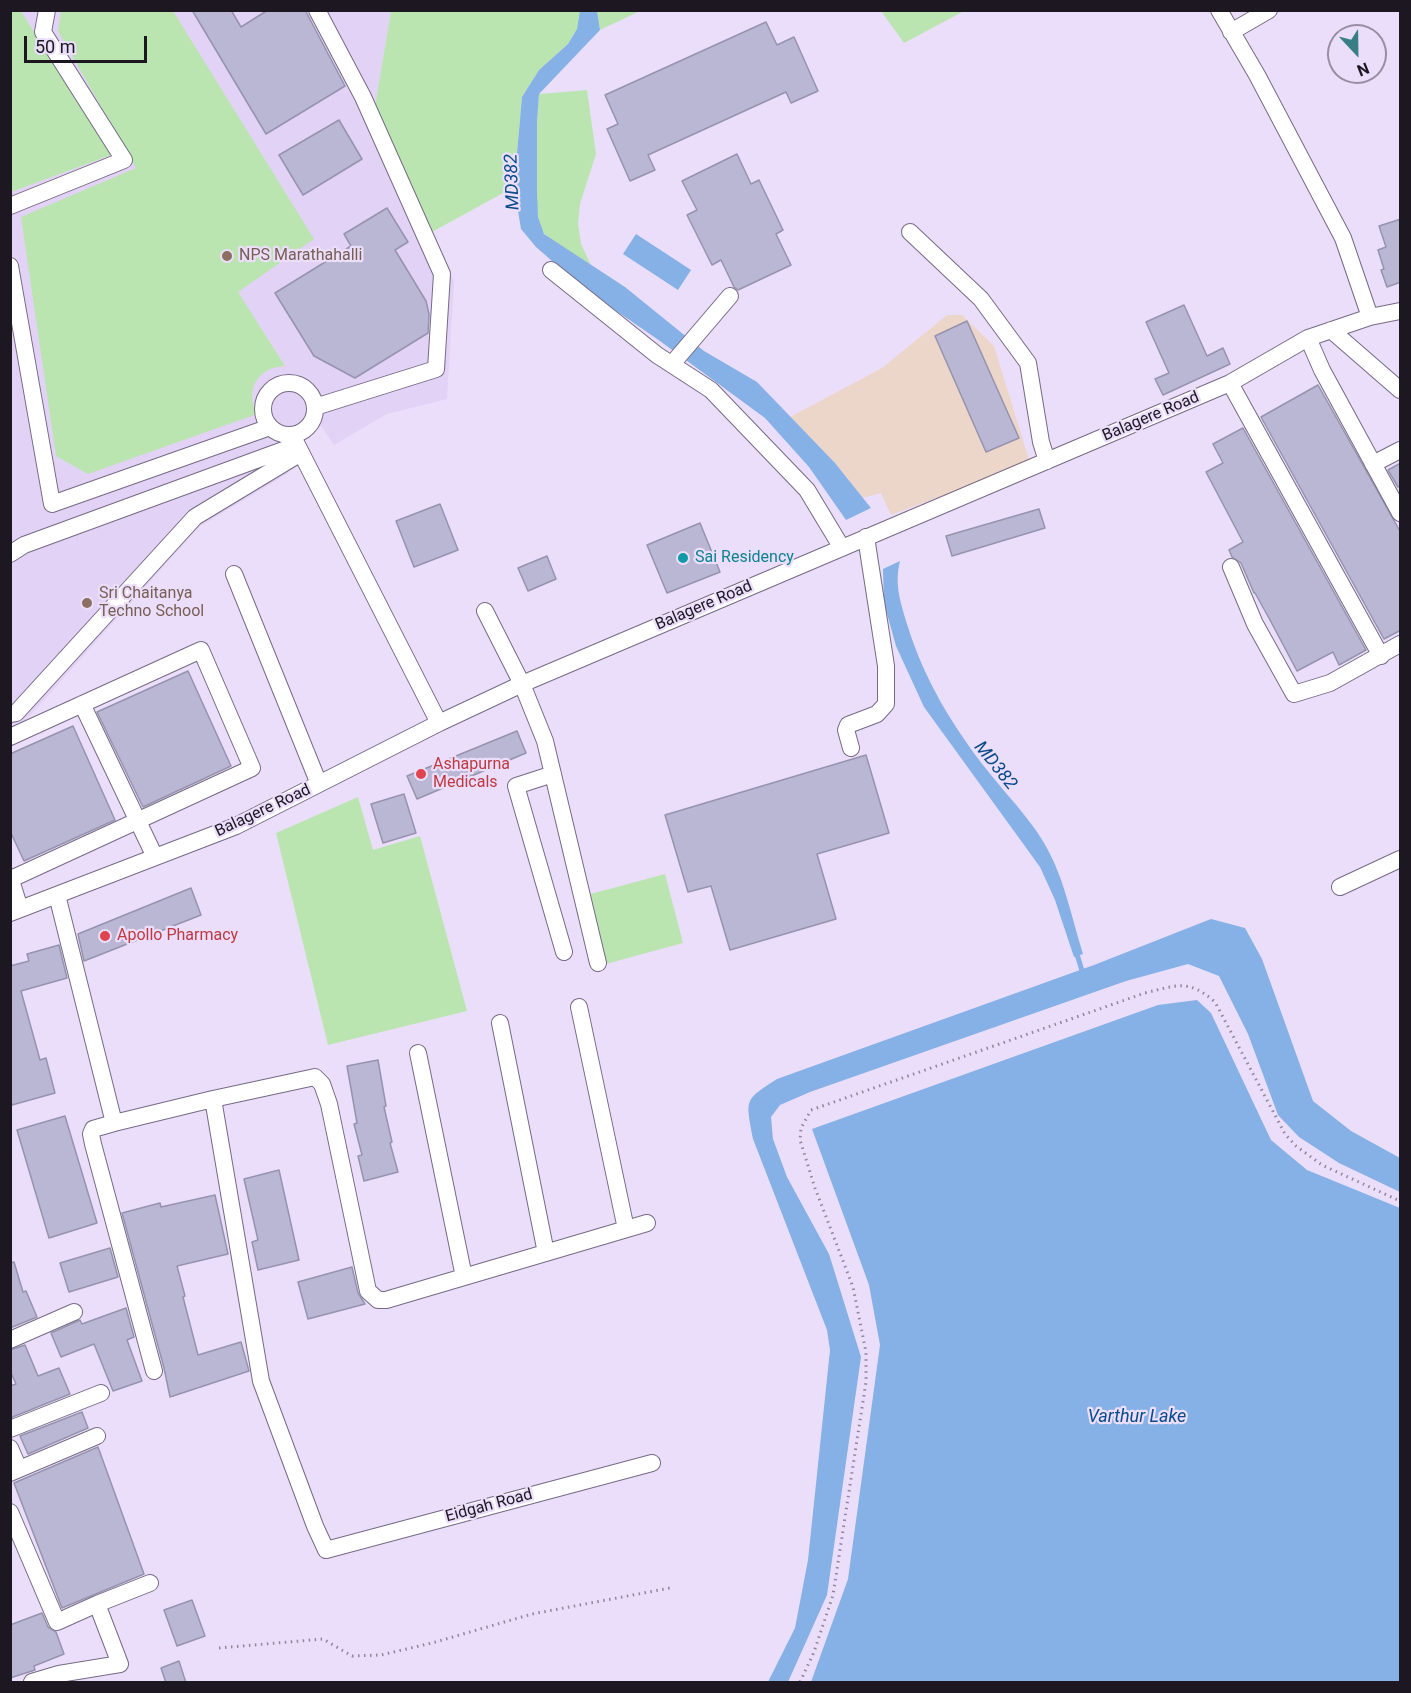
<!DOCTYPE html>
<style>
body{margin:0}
#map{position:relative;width:1411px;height:1693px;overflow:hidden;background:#ebdefb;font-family:Roboto,sans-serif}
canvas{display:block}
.frame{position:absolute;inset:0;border:12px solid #1c1721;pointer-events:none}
.north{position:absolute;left:1327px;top:24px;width:60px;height:60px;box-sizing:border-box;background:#ebdefb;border:2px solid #988ea4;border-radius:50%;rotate:158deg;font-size:16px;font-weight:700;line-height:24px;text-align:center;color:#1c1721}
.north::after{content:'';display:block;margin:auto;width:21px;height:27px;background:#377f85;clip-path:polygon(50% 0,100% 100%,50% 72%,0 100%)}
.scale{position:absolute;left:24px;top:36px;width:123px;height:27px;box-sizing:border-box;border:3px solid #1c1721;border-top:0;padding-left:8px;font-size:18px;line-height:21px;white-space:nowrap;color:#1c1721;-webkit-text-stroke:4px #ebdefb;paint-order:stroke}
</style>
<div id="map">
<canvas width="1411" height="1693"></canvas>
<div class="frame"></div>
<div class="north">N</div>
<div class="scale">50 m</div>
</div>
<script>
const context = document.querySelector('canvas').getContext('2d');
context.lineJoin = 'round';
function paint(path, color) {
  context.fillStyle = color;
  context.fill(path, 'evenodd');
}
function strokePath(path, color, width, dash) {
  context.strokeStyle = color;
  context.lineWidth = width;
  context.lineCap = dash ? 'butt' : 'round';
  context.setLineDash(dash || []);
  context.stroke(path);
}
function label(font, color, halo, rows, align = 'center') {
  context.font = font + ' Roboto,sans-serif';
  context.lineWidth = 4.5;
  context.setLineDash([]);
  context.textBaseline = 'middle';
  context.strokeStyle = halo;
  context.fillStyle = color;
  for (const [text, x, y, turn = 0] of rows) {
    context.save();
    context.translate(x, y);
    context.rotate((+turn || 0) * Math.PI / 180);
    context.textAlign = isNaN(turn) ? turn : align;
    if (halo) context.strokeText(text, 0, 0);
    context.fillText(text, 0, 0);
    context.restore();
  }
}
const commercial = new Path2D(`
 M947,315H962L994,346L1030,463L891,515L881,493L863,498L835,463L790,417L882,368Z`);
const built = new Path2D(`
 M21,11H391L375,106L454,281L447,399L387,414L334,445L321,426L273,443L289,473L199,527L25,721L11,725V192L111,155Z`);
const green = new Path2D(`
 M11,11H21L111,155L11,192Z
 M61,11H173L314,239L238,292L285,366C258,367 244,390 257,414L88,474L56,456L21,217L136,168L58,31Z
 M391,11H580L581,12L577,29L568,44L539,70L522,97L514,187L432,232L375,106Z
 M597,11V10L640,11L600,30Z
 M881,11H964L904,43Z
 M587,90L596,154L580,204L578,223L581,244L591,265C581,258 549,241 544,233C530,215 537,119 539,94Z
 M358,797L373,850L420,836L467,1011L328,1045L276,833Z
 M665,874L683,943L602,965L583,896Z`);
const water = new Path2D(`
 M580,11H597L600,30L539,94L537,121V192L538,217L544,234L625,287L704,351L757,382L835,463L871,508L846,520L809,467L765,418L660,341L583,288L536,247L521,229L514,187L522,97L539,70L568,44L577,29Z
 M636,234L691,270L678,290L623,254Z
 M900,561C894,585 901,604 908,627C924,679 953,727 987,770C1008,797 1035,823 1050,854C1065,883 1073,922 1083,954L1074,957L1055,900L1040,867L924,707L896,646L884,603L883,569Z
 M1211,919L1245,928L1262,959L1313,1101L1351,1131L1400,1158V1192L1339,1163L1299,1137L1278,1115L1248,1034L1219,976L1188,964L1126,981L810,1092L780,1105L771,1117L773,1139L787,1177L829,1254L861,1357L827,1595L788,1682H768L795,1628L808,1560L830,1350L827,1330L753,1139C746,1099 743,1101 777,1079L1094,965Z
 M1197,1000L1211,1013L1271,1140L1307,1170L1400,1208V1682H811L848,1579L880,1345L869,1285L812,1129L1158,1005Z`);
const stream = new Path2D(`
 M1076,951L1083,974`);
const building = new Path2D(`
 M192,10H231L241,27L268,10H305L345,86L266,134Z
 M766,22L777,45L794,37L818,91L791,103L786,92L648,155L655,170L630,181L607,129L618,124L605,95Z
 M339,120L362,159L303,195L279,155Z
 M737,154L751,184L759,180L783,230L776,234L791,265L738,290L734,287L721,260L712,265L687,215L697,210L682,181Z
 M387,208L408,242L395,250L426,301L429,314L428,333L355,378L314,356L275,293L351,246L344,234Z
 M1401,219V282L1387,287L1381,270L1384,269L1378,250L1386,247L1379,226Z
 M1184,305L1207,356L1223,348L1230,364L1163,395L1155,379L1169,373L1146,322Z
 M967,321L1019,438L986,452L935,336Z
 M1318,385L1401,533V630L1384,639L1261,417Z
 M1243,428L1366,650L1339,665L1333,652L1297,671L1270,620L1255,593H1254L1241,563L1232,557L1229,550L1243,542L1206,472L1223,463L1213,444Z
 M1401,463V486L1398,487L1388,470Z
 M440,504L458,550L414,567L396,521Z
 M1039,509L1045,528L952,556L946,536Z
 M700,523L720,572L667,593L647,545Z
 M547,556L556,579L528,591L518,568Z
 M188,671L231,766L143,807L97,712Z
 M73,726L115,820L24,861L10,831V754Z
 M517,731L526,753L417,799L407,776Z
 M866,755L889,833L817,854L836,919L730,950L711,886L688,892L665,815Z
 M404,794L416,833L383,843L371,804Z
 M191,888L201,915L84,961L78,934Z
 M59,945L67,978L21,991L40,1060L46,1058L55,1093L12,1105L10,1097V966L29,961L27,954Z
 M378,1060L386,1106L384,1107L392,1142L390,1143L398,1172L364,1181L358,1156L362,1155L354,1124L357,1123L347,1066Z
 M65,1116L97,1223L49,1238L17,1130Z
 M279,1170L299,1260L258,1270L252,1242L258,1240L244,1179Z
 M215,1195L228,1254L177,1266L185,1296L183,1297L198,1355L241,1342L249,1371L170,1397L164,1368L122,1213L160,1203L161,1207Z
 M110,1248L118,1277L69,1292L60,1263Z
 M14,1262L23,1292L26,1291L37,1317L10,1328V1263Z
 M352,1267L358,1293L365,1304L308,1319L298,1282Z
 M126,1308L134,1337L127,1340L142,1381L113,1391L94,1344L61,1357L51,1333L80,1320L82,1324Z
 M25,1345L38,1376L59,1368L70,1394L10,1418V1386L16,1384L10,1371V1350Z
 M82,1412L88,1428L28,1454L20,1436Z
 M98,1447L144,1574L62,1608L14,1483Z
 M192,1600L205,1636L177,1646L164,1610Z
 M42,1613L48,1627L56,1632L64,1654L34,1666L35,1670L10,1678V1625Z
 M179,1661L186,1683H166L161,1668Z`);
const path = new Path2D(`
 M219,1648L323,1639L352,1656L381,1655L432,1643L532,1614L670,1588
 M800,1682L814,1652L833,1595L866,1382V1352L853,1287L815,1188L800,1140L801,1128L811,1110L1145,993C1177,985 1189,979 1215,1002L1285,1134L1296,1146L1322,1165L1400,1201`);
const minor = new Path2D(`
 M1219,10L1257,75L1343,238L1370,317
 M1231,32L1269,10
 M10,206L124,160L43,32L47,10
 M910,232L981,299L1028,363L1041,442L1047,461
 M10,266L52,504L270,427
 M551,270L657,355L711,390L807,490L842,548
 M1331,330L1400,390
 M1308,338L1322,370L1400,513
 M672,364L730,296
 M263 409a26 26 0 1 1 52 0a26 26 0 1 1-52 0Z
 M1230,383L1381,656
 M315,407L436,369L442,274L363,97L317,10
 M292,435L439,723
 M1373,464L1400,450
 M10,554L24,545L297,445
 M1231,567L1255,624L1294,694L1330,683L1400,644
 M234,574L319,784
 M485,611L522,684L545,741L598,963
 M82,704L155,857
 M10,714L16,713L195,517L301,453
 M10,737L201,650L252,768L11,879
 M851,748L846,730L848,725L877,714L886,704V666L866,537
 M553,774L516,786L564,952
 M10,877L20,909
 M1340,887L1400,859
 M57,895L114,1123L93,1129L91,1134L93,1144L154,1371
 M10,913L236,826L439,723L522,684L1230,383L1308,338L1370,317L1400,311
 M579,1007L626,1229
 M500,1023L546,1253
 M418,1053L464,1277
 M213,1099L315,1077L322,1084L329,1104L368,1291L378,1300H386L647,1223
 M114,1123L213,1099L261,1381L315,1526L326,1550L652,1463
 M10,1340L74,1312
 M10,1429L101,1393
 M10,1448L19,1469
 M10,1473L97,1436
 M10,1512L57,1622L97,1604L120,1664L59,1674L32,1682
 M97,1604L150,1583`);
const markers = [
 [227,256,6,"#8d6e63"],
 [683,558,6,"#0f9aa8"],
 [87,603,6,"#8d6e63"],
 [421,774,6,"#e0444e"],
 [105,936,6,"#e0444e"]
];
const educationNames = [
 ["NPS Marathahalli",239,256],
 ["Sri Chaitanya",99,594],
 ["Techno School",99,612]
];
const streetNames = [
 ["Balagere Road",1151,417,-23],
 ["Balagere Road",704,606,-23],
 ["Balagere Road",263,811,-25],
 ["Eidgah Road",489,1506,-15]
];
const cultureNames = [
 ["Sai Residency",695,558]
];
const healthNames = [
 ["Ashapurna",433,765],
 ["Medicals",433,783],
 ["Apollo Pharmacy",117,936]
];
const waterNames = [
 ["MD382",513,182,-92],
 ["MD382",995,766,51],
 ["Varthur Lake",1137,1417]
];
paint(commercial, '#ecd6c9');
paint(built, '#e2d2f5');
paint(green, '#bae5b0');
paint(water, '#85b1e6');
strokePath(stream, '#85b1e6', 5);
paint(building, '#bab7d4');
strokePath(building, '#9693af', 1.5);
strokePath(minor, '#766a84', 18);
strokePath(path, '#90879b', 3, [1.5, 4.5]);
strokePath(minor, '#fff', 16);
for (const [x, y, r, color] of markers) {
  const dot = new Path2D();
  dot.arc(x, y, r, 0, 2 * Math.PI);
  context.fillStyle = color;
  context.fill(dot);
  strokePath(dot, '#ebdefb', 2);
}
label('16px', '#785e54', '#ebdefb', educationNames, 'left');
label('16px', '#1c1721', '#ebdefb', streetNames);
label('16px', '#0d838f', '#ebdefb', cultureNames, 'left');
label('16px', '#be3a42', '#ebdefb', healthNames, 'left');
label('italic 18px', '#0a4b8a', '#ebdefb', waterNames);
</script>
